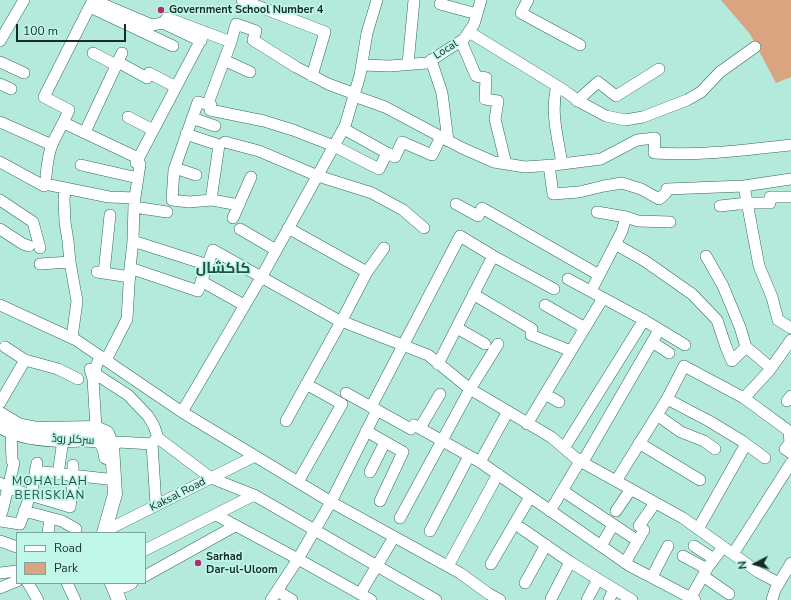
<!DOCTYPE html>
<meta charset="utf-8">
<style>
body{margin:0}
#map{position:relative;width:791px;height:600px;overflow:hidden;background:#b3eadb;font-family:"Nunito Sans",sans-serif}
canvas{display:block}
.legend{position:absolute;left:16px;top:532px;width:130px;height:52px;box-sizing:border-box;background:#c0f7e8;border:1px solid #7ca69b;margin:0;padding:5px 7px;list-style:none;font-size:12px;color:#172c27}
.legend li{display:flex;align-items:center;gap:8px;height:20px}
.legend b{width:20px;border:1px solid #7ca69b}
.north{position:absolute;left:735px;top:544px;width:40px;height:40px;-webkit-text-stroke:3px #c0f7e8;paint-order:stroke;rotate:264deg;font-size:11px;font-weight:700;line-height:16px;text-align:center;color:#172c27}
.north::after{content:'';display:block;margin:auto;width:14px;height:18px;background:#172c27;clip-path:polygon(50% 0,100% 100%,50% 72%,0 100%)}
.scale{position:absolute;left:16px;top:24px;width:110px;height:18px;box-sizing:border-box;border:2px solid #172c27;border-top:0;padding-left:5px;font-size:12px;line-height:14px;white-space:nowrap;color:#172c27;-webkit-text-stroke:3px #c0f7e8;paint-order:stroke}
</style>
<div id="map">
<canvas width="791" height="600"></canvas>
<ul class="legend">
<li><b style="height:5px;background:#fff"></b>Road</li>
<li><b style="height:11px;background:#d9a47f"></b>Park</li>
</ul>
<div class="north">N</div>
<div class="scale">100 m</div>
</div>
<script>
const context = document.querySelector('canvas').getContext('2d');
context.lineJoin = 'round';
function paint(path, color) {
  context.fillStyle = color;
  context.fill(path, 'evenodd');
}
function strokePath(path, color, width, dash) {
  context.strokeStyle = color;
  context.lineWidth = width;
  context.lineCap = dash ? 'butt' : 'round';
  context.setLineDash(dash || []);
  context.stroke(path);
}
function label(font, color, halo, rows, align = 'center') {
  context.font = font + ' "Nunito Sans",Cairo,sans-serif';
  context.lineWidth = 3.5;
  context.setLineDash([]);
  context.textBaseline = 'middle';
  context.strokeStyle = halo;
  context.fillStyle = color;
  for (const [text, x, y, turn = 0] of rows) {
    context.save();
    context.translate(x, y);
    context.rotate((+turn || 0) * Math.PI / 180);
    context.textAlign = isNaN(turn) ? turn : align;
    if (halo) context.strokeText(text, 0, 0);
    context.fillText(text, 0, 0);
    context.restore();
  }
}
const green = new Path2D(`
 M721,0H791V77L776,83L750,34Z`);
const minor = new Path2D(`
 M93,0L152,25L163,23L201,41
 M242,0L325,32L312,76
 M528,0L521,13L580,45
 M440,4L477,14
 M90,7L173,46
 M163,23L167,18L231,42L236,24L256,31L253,40L296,67L328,84L355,94
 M469,32L562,89L580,102L606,116L625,120L643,117L687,100L701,92L720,72L755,47
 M0,41L24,0
 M461,41L476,76L486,78L485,99L498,101L495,119L506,164
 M93,53L116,65
 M224,60L250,72
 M431,60L442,93L448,141
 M0,62L24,73
 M118,62L147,78L149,73L176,87
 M408,64L414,0
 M362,65L390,66L427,63L464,39L474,24L481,0
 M0,84L11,89
 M557,86C550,112 558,138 562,164
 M354,96L385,107L462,148L494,162L525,167L554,165L601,159L637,140L655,138L654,153C700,156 745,150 791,145
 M210,98L231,42
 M577,101L598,82L616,96L659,69
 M128,117L153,130
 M192,118L215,126
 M0,122L52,145
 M64,123L138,158
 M344,129L387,153
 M85,132L122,53
 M186,134L219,145L211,200
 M225,142L259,151L318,176L372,193L403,210L424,228
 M0,162L44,186
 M81,165L138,178
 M549,165L553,194L579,192L604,186L622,183L641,189L659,199L666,193L667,189L744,186L791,179
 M175,168L196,175
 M46,176C47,166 48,154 52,145C57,133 64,122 69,110L44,97L93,0
 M50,185L109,197L135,198
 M744,186L759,266L772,297L778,320L791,328
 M65,188L64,200L65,222L68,241L70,262L77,301L72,338
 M0,200L33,222L40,248
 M456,204L478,216L482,208L599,275
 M239,205L212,200L189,202L172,200L174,170L198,102L211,105L210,110L264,121L293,130L334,146L379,169L387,153L395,157L402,142L432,155L441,137
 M720,206L747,203H770V197H791
 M134,207L167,212
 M597,212L626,217L638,221L670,222
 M233,218L251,177
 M288,228L367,272
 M0,229L23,244L29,246
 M240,229L276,250
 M133,241L208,265
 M615,244L645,261L692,294L717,320L726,347L732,361L746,347L771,368
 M706,256L723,286L740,327L746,347
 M40,264L70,262
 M130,268L198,291L213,250L336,319L428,355L470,389L551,437L578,460L683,518L758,572L779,583
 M97,272L130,277
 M104,273L110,215
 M568,279L642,319L685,345
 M201,281L244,305
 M591,291L622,231L626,217
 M473,294L532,329L531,335L571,351
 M0,305L76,340L182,412L331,502L460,573L489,594L500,600
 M545,305L585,328
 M457,328L485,344
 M652,342L669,353
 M5,347L25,360L58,369L78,379
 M100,356L95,370L97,375L128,395L148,416L154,426L158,438L211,478L254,495L436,600
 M106,360L127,319L130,268L133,241L134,204L140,164L136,163L205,32
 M438,364L493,256
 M90,369L93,379L96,428
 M346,393L411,429L414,425L480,462L630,566L695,600
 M545,394L559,402
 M744,398L769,371L791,340
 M667,399L709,421L742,441L765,458
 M787,401L791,396
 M0,403L25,360
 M371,407L460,236L493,256L554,289
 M182,412L262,276L345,126L360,75L367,33L377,0
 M657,415L681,432L704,441L715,449
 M286,421L342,320L367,272L384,248
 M527,424L603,298
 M420,428L440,394
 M366,431L403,452L380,501
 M639,443L700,480
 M152,444L156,505
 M112,446L119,442L152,444L156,439
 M564,448L644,320
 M578,460L585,458L659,330
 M480,462L507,413
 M35,471L107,479
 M370,472L385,442
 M58,474L63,440
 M616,481L667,399L684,366L744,398L789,431L790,443L785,449L791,453
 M298,482L342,404L306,384
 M0,483L9,489L30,494
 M563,491L638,541
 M30,495L70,507L73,484V465
 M24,511L62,521L76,529
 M550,511L580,461
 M616,511L631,489
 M2,512L14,463L12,461L11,432
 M216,515L298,559L371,600
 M400,518L470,389L498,344
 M0,521L20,524L32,490L37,463
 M639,526L655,503
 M521,528L570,562L632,600
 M698,529L746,444
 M430,531L469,456
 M103,532L255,456
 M48,533L50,518
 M0,541L17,547
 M601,546L613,525
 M694,546L714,559
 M145,550L254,495
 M733,554L791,463
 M683,556L707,569
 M625,563L644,530
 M491,564L530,497
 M448,566L498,474
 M0,573L17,571
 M145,576L235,526
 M703,576L729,594
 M652,577L668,546
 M28,583L38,600
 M67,583L75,600
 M525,583L546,545
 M124,587L132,583
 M0,588L17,581
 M277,591L292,600
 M360,594L394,537
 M691,597L708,567L723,547
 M551,599L570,562
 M271,600L298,559L331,502L377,410
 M587,600L598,579
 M609,600L614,589
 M772,600L775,590L791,563`);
const major = new Path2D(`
 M0,414L18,425L38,429L96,428L107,433L112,446L115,494L104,533
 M0,426C19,438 45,440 67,440C79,440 90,438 101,442L105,450L106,457
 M112,583L119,600`);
const markers = [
 [161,10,4,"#b42c6e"],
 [198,563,4,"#b42c6e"]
];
const poiNames = [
 ["Government School Number 4",169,10],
 ["Sarhad",206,557],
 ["Dar-ul-Uloom",206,570]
];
const streetNames = [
 ["Local",446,50,-32],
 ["سرکلر روڈ",73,440,3],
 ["Kaksal Road",178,495,-27]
];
const neighbourhoodNames = [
 ["MOHALLAH",50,482],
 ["BERISKIAN",50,496]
];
const districtNames = [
 ["کاکشال",223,269]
];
paint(green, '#d9a47f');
strokePath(minor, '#34685b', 12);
strokePath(major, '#34685b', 15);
strokePath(minor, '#fff', 11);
strokePath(major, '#fff', 14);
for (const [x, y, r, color] of markers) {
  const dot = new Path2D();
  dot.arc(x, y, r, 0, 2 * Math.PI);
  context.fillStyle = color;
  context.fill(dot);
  strokePath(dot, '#c0f7e8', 1.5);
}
label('bold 11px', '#172c27', '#c0f7e8', poiNames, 'left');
label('11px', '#172c27', '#c0f7e8', streetNames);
context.letterSpacing = '1px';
label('12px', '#1d5246', '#c0f7e8', neighbourhoodNames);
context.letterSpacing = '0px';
label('bold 15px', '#1d5246', '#c0f7e8', districtNames);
</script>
